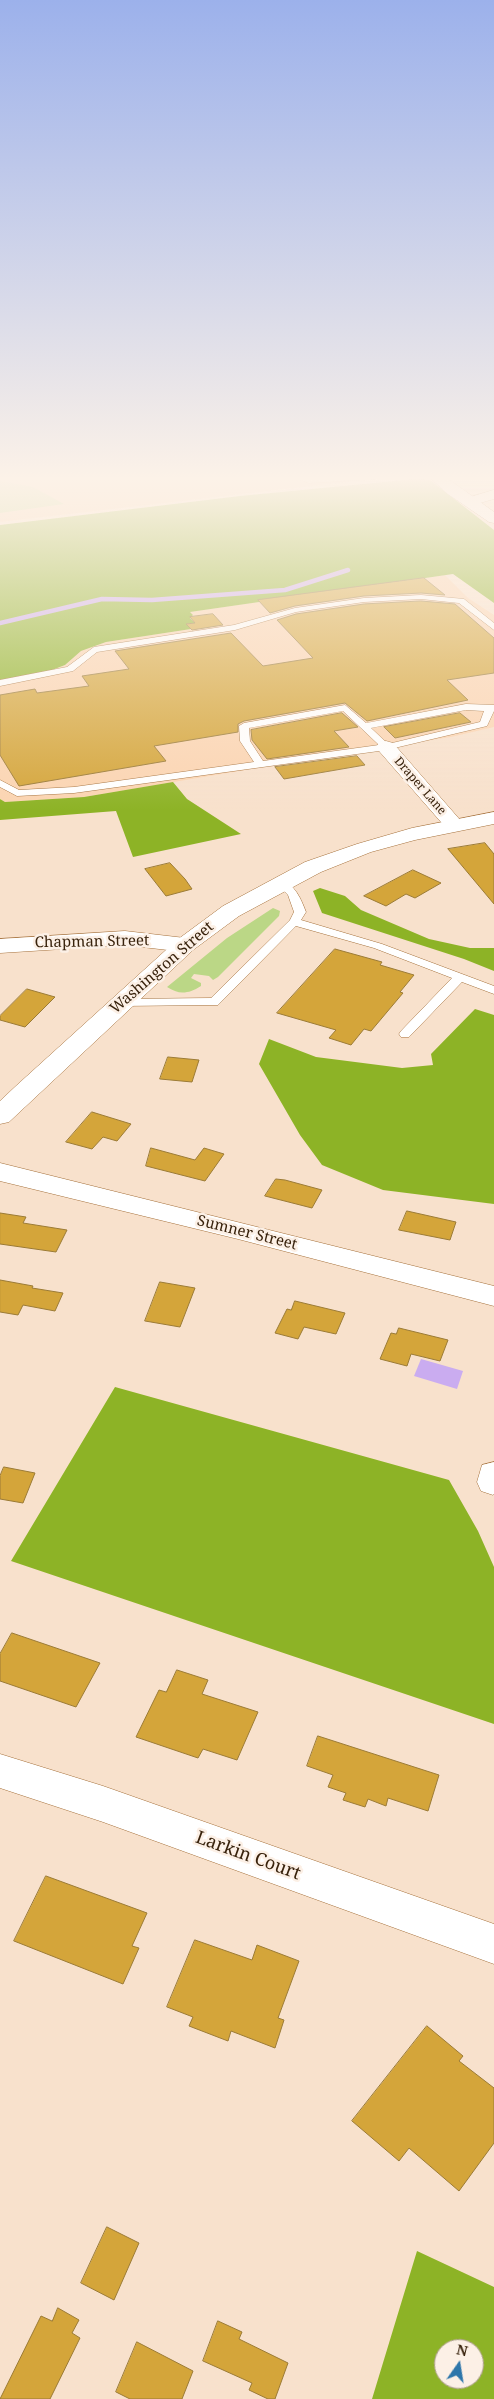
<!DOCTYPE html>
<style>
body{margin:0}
#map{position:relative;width:494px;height:2399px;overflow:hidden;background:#f8e1cc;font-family:"Noto Serif",serif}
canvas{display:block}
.north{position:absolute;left:434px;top:2339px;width:50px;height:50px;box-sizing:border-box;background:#fcf0e6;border:1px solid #ae9e8f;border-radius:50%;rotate:13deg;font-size:14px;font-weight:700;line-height:20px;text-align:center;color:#38220c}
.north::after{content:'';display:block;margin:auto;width:18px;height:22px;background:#2e76aa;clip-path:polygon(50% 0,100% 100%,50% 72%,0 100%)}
</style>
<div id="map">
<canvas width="494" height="2399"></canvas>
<div class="north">N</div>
</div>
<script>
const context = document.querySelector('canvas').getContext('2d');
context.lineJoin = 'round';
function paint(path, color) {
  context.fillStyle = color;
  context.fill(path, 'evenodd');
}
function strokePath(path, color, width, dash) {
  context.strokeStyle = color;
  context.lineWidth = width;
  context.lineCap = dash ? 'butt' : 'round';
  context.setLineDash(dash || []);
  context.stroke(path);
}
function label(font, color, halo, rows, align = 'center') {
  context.font = font + ' "Noto Serif",serif';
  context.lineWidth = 5;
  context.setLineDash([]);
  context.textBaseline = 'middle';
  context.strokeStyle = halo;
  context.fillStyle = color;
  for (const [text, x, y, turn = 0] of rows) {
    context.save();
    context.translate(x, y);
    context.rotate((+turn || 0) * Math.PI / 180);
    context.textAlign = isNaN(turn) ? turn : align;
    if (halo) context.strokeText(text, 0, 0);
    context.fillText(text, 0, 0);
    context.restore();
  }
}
const built = new Path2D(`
 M0,475H408L0,522Z
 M445,575L468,598L494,615V727L451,737L353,752L84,797L5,802L0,799V680L52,670L65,665L81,651L106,642L190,629L186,624L194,623L190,617L189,612Z`);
const green = new Path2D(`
 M0,481L33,487L64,504L0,513Z
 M273,908L280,911L279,916L218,977L213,980L209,976L194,974L191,978L201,983V986C187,995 178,994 167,987L227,938Z`);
const forest = new Path2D(`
 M415,479L430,480L494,530V603L453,574L190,612L193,615L190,618L195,623L187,624L191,629L106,642L81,651L65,665L52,670L0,680V525L240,496Z
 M173,782L187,799L241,834L133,857L116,811L0,820V799L5,802L84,797Z
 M320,888L345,896L361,910L429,939L470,948H494V971L464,959L322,913L313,891Z
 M475,1009L494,1015V1204L383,1190L322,1165L300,1135L259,1064L269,1039L316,1057L402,1068L433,1065L431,1054Z
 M115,1387L449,1480L478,1531L494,1567V1724L11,1561Z
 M417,2251L494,2287V2399H372ZM444,2349H474V2379H444Z`);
const water = new Path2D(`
 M421,1359L463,1371L457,1389L414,1376Z`);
const stream = new Path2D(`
 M0,623L102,599L152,600L285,590L348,570`);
const building = new Path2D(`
 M424,578L445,595L421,593L364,596L295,606L270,613L258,600Z
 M421,601L455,604L494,638V673L447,680L468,700L367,721L345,703L244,721L238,724V732L154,746L166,761L19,786L0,755V695L35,689L37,693L89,686L82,676L129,669L115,651L231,633L263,666L313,658L277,620L296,614L364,604Z
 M213,614L223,625L192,630L186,624L195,623L190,617Z
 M342,713L358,727L334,731L349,747L267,759L252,740L251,730Z
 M460,713L471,722L395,738L384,727Z
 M357,756L365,765L284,779L275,767Z
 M485,843L494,854V904L448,849Z
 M170,863L185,879L192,889L166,896L145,869Z
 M413,870L441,883L415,898L406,894L386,906L364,896Z
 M335,949L382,962L380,965L414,975L400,992L403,993L371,1031L364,1029L351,1045L329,1038L336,1030L277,1013Z
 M27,989L55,997L25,1027L0,1020V1016Z
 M168,1057L199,1060L192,1082L160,1079Z
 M92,1112L131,1124L117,1141L103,1137L92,1149L66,1142Z
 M151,1148L195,1160L204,1148L224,1154L205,1181L146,1166Z
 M276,1179L285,1180L322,1190L312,1208L265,1196Z
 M407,1211L456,1222L450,1240L399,1230Z
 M0,1213L26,1217L23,1223L67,1230L56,1252L0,1244Z
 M0,1280L33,1286L32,1288L63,1293L55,1311L23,1305L18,1315L0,1312Z
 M160,1282L195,1288L180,1327L145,1321Z
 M295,1301L345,1313L336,1334L304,1327L298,1339L275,1333L287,1309L291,1310Z
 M399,1328L448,1340L440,1361L411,1354L407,1366L380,1359L391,1333L396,1334Z
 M4,1467L35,1473L23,1503L0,1499V1476Z
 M12,1633L100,1663L76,1707L0,1681V1654Z
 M177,1670L208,1680L202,1694L258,1712L237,1760L203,1749L198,1758L136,1737L159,1690L166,1692Z
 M318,1736L439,1775L428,1811L388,1798L386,1806L368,1799L365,1807L343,1800L346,1793L328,1787L333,1775L307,1766Z
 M46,1876L147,1913L132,1946L139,1948L123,1984L14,1941Z
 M195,1940L252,1960L257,1945L299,1961L278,2018L284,2020L275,2048L231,2031L228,2041L189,2026L193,2017L167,2007Z
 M427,2026L463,2056L459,2061L494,2088V2143L459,2191L409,2148L399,2161L352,2121Z
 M107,2227L139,2243L114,2300L81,2283Z
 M58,2308L79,2320L72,2333L80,2338L50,2399H0L41,2316L52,2321Z
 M218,2321L242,2332L239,2339L288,2363L275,2399H268L249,2390L252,2383L203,2361Z
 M137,2342L193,2371L182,2399H130L116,2392Z`);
const service = new Path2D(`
 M288,475H299L310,479L409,475L405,477L309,483Z
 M421,595L464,599L494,623V630L459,603L421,599L364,602L296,612L235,630L97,652L73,671L0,686V680L67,667L94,647L234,625L295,608L364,598Z
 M466,704L494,705V711L487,726L386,750L74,793L17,796L0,787V780L19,790L74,787L254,762L240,741L239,726L244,723L345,705L366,723ZM466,710L484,711L480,722L388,744L371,728ZM343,711L379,745L263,761L250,741L249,728Z
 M281,880C295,884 301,899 306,912L301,920L382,944L494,986V994L462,982L409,1037H401L399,1034L401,1031L452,978L374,948L296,926L218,1005L117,1006L115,1003L117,1000L121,999L211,998L290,920L294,912L288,895L276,883Z`);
const minor = new Path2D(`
 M494,490V499L469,506L462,502L464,499Z
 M386,741L393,743L461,821L464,825L461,829L454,831L447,829L379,751L376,747L379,743Z
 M0,1163L494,1286V1306L238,1239L0,1181Z
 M494,1462V1494L493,1495L481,1491L477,1482L482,1465Z
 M0,1754L103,1786L494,1924V1964L103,1822L0,1788Z`);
const tertiary = new Path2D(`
 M125,931L185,938L193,940L196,945L193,950L185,952L125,945L0,953V939Z`);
const secondary = new Path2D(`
 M427,475H443L494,512V523L489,522L448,494Z
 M494,812V824L415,840L371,852L321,872L239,916L193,950L9,1122L0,1124V1101L17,1085L177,940L223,906L305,862L357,844L412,828Z`);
const farStreetnames = [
 ["Draper Lane",420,786,49]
];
const streetNames = [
 ["Chapman Street",92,942,-1],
 ["Washington Street",162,968,-41],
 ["Sumner Street",247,1233,14]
];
const nearStreetnames = [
 ["Larkin Court",248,1856,20]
];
paint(built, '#fbd4b1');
paint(green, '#bbd786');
paint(forest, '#8db326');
paint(water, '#caacf0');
strokePath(stream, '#caacf0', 4.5);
paint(building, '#d4a53a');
strokePath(building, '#9b7b36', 1);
strokePath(service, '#a5713c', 1);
strokePath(minor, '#a5713c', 1);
strokePath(tertiary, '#a5713c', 1);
strokePath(secondary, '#a5713c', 1);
paint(service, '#fff');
paint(minor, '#fff');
paint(tertiary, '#fff');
paint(secondary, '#fff');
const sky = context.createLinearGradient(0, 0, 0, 811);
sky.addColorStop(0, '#9cb1eb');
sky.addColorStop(0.59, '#fcf2e8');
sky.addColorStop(1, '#fcf2e800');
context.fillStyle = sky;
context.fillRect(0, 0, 494, 811);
label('12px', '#38220c', '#fcf0e6', farStreetnames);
label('15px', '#38220c', '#fcf0e6', streetNames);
label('18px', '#38220c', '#fcf0e6', nearStreetnames);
</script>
